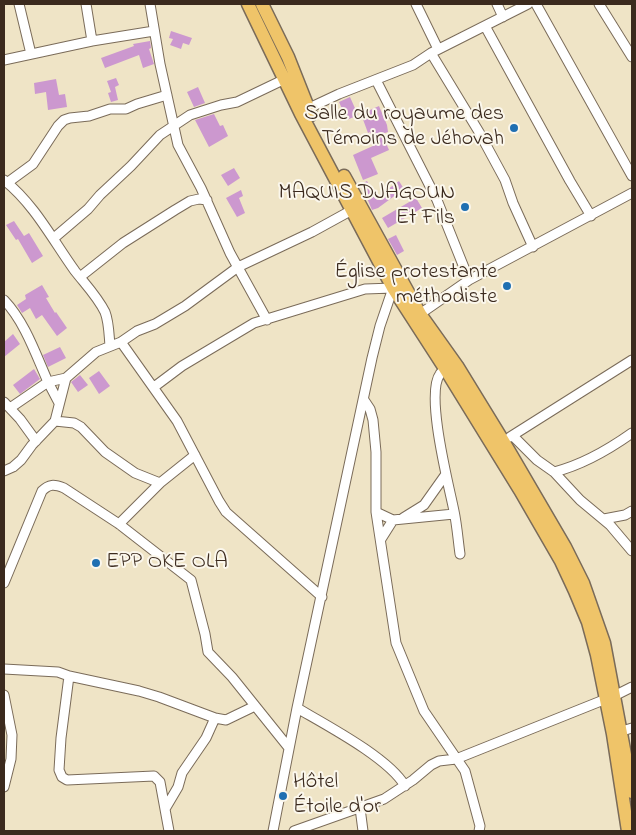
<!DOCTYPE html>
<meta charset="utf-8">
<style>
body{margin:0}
#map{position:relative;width:636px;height:835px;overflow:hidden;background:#efe4c6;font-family:"Indie Flower",sans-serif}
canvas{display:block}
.frame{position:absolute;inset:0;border:5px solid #3b2a1e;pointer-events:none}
</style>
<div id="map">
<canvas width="636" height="835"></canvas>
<div class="frame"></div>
</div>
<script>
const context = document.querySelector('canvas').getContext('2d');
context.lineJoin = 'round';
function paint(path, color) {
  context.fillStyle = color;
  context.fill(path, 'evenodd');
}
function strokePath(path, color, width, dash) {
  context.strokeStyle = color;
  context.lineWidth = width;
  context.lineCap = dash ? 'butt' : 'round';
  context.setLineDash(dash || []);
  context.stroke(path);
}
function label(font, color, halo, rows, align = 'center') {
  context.font = font + ' "Indie Flower",sans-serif';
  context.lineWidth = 4;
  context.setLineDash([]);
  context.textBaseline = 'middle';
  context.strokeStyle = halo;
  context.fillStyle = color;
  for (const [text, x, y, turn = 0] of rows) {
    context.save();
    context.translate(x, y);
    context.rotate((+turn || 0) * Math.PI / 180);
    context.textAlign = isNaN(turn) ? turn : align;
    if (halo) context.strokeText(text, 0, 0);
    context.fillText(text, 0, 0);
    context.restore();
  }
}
const building = new Path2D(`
 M171,31L192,38L189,45L183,43L181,49L170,45L173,39L169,38Z
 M150,41L151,48L149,49L154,64L143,68L139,55L105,68L101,58L134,46L133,44Z
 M116,78L119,85L115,87L118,100L111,102L108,93L111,92L107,81Z
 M56,79L59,95L65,94L67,107L48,110L46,92L35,94L34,83Z
 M198,87L205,103L194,107L187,92Z
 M350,97L358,115L347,120L339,102Z
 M379,106L387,125L388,132L382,134L389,150L371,158L378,174L363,180L353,155L375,145L370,132L368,133L361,114Z
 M214,114L220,126L223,125L228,136L209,147L195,120Z
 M234,168L240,178L228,186L221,175Z
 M367,181L376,198L399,181L404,189L378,208L372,210L361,184Z
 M241,190L243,196L239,198L245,213L237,217L226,198Z
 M416,198L422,208L388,228L382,218Z
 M14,221L24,236L29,233L43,256L32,263L18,239L16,240L6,225Z
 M396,235L404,251L397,255L388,239Z
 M42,285L49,297L46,298L55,313L56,312L67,328L57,336L42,315L36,319L30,308L22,313L17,305L26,299L25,295Z
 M13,334L20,344L4,357V342Z
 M60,347L66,358L48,367L43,355Z
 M34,369L40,379L20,394L13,385Z
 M99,371L110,386L99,394L89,378Z
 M80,375L88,385L78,392L71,382Z`);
const minor = new Path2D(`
 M19,4L31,54
 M86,4L92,41
 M150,4L160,64L178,145L201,188L230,253L267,320
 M416,4L438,49
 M497,4L503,17
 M536,4L632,176
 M599,4L632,57
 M485,26L570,181L591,216
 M431,53L479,132L505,180L513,203L533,247
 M4,60L92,41L154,31
 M376,80L437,200L469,280
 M307,109L339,94L413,65L431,53L528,4
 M4,180C35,205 52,239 75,271C85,284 97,296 105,312C109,322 109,335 110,346
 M7,183L33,164L58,126L64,120L70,118L89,116L110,109H126L137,104L167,95
 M54,238L88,209L100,195L131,166L160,135L190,115L221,105L237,102L285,79
 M80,277L123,243L175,210L190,201L199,199L207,200
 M4,300C25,322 36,355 48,382L66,378
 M420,314L469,280L632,193
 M121,342L177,421L219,501L226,512L322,597
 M446,370C444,371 441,372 440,374C425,394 449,486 454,511C457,525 458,540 460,554
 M154,387L182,366L254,323L365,289L393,288L380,326L372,358L297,708L273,831
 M364,400L370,409L373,420L376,452V512L396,643L424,711L465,771L480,826L479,831
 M4,402L20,419L36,441
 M10,408L48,382L59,403
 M55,421L74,423L81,427L105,452L135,473L160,483
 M513,436L537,460L554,472L580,500L610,525L632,551
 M510,437L632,360
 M4,471L13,467L21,460L32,445L55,421L66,378L96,352L121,342L137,331L155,324L185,306L238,267L312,232L352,210
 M554,472C582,465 608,450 632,433
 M376,512L393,520L454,514
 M403,518L424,505L446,474
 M604,519L625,515L632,511
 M119,524L160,483L195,455
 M381,539L393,520
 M4,583L42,491C49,484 54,484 64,488L119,524L191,580L205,634L208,652L232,677L289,748
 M4,669L58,672L69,676L61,738L59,770L62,777L67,780L154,776L160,782L169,831
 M69,676L139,691L159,697L215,718L226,720L255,706
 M4,695L12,735L11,759L4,787
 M614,696L632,687
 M297,708C326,725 389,758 405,786
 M622,731L632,728
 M360,808L363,831
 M165,809L178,787L182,773L206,738L215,718
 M294,831L384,799L413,780L431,765L439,761L456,759L606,699`);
const primary = new Path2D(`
 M248,4L301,114L393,288L446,370L520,490L561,561L575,591L588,622L597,655L613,734L628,831
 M262,4L288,57L311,115
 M344,176L420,314L457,366L503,441L565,547L583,583L604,643L632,792`);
const markers = [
 [514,128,5,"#1f6fb2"],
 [465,207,5,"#1f6fb2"],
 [507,286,5,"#1f6fb2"],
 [96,563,5,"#1f6fb2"],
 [283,796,5,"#1f6fb2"]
];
const poiNames = [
 ["Salle du royaume des",504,115],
 ["Témoins de Jéhovah",504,140],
 ["MAQUIS DJAGOUN",455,194],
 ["Et Fils",455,219],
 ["Église protestante",497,273],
 ["méthodiste",497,298],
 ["EPP OKE OLA",106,563,"left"],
 ["Hôtel",293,783,"left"],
 ["Étoile d'or",293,808,"left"]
];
paint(building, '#cc98cf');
strokePath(minor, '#7a6b59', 11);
strokePath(primary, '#7a6b59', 15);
strokePath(minor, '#fff', 9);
strokePath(primary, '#efc469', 12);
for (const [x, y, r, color] of markers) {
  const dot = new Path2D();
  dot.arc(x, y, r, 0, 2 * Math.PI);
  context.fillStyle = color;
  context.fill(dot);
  strokePath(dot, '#fbf7ec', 2);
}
label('22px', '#3b2a1e', '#fbf7ec', poiNames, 'right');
</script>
